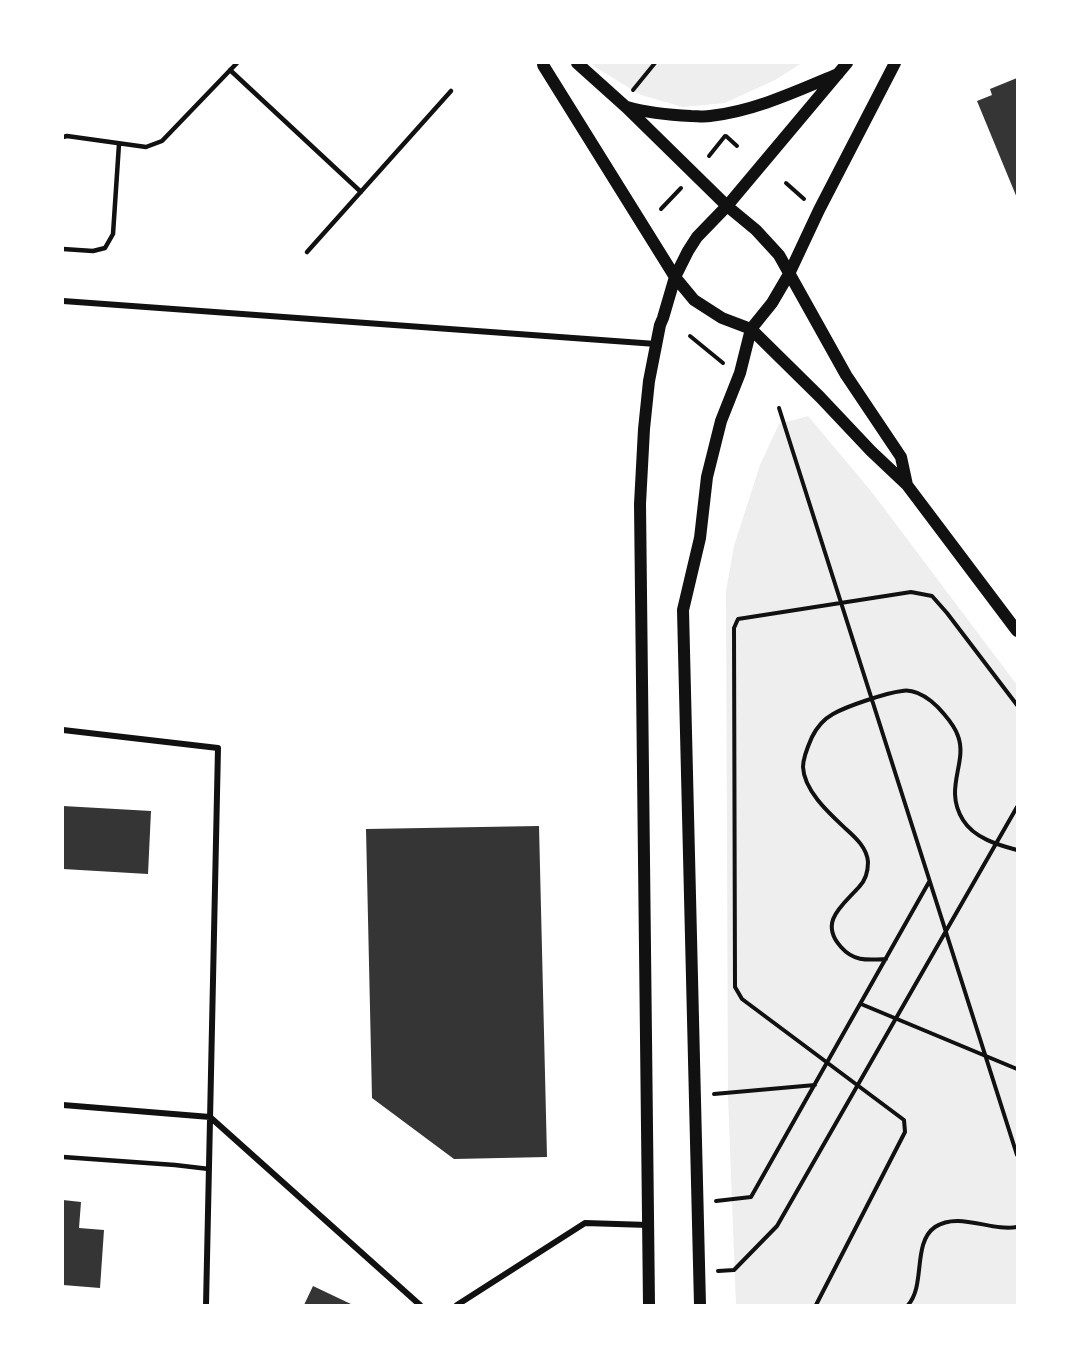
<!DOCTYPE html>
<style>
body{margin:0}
#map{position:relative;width:1080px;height:1368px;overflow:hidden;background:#fff;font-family:Poppins,sans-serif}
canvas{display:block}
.frame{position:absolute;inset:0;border:64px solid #fff;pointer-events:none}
</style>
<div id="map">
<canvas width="1080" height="1368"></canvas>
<div class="frame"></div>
</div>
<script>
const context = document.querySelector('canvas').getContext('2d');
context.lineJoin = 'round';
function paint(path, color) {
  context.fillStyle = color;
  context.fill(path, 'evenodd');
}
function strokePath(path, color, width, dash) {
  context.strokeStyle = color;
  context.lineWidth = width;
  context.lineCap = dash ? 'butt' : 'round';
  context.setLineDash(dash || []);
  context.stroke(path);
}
const green = new Path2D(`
 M591,63H802L775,80L725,103L683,107L641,95L595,67Z
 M808,416L871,491L1017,685V1305H736L728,1097L726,591L734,546L760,465L779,424Z`);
const building = new Path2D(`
 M1017,78V198L977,101L992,95L990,89Z
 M63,806L151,811L148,874L63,869Z
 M539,826L547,1157L454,1159L372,1098L366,829Z
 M63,1200L81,1202L79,1228L104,1230L100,1288L63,1285Z
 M313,1286L353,1305H304Z`);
const path = new Path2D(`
 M633,90L655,63
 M726,136L737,146
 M709,156L725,136
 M786,183L804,199
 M661,209L681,188
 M690,336L723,363
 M779,408L1017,1155
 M886,959C868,960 854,962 841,947C818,922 843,905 859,887C865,881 868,871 868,862C867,848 856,838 846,829C830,814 804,791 803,767C803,757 808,746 812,737C817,727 824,719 833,714C847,706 886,693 902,691C912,689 923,695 931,701C936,705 940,709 944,714C950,721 955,727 958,736C968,763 943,788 963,820C974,838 998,845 1017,850
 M861,1004L1017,1069
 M714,1094L815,1085
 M716,1201L751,1197L929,882
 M718,1271L734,1270L777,1226L1017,807
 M816,1305L905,1132L904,1120L742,999L735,987L734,628L738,619L911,592L932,596L947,613L1017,705
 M908,1305C926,1285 912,1243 935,1227C959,1211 991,1232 1017,1227`);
const service = new Path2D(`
 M230,70L361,192
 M63,137L67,136L146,147L162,141L237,63
 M63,249L93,251L105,248L113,234L119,144
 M307,252L451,91
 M63,1157L175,1165L209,1169`);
const minor = new Path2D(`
 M63,301L656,344
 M63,730L218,748L206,1305
 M63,1105L210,1117L420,1305
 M457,1305L585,1223L648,1225`);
const secondary = new Path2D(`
 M544,63L543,65L675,277L694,300L722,318L751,329L820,397L871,451L907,485L1017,631
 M577,63L626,107L727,206L756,230L779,255L846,375L901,457L907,485
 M627,107C648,113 669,115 691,116C697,116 704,117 710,116C755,111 797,91 838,74
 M649,1305L640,504L644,429L649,381L660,325L663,318L675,277L688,251L697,237L727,206L847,63
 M700,1305L683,610L700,538L707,477L721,421L740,373L751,329L772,303L789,274L819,210L895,63`);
paint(green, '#eee');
paint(building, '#353535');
strokePath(path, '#111', 4);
strokePath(service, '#111', 4.5);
strokePath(minor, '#111', 6);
strokePath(secondary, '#111', 12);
</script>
